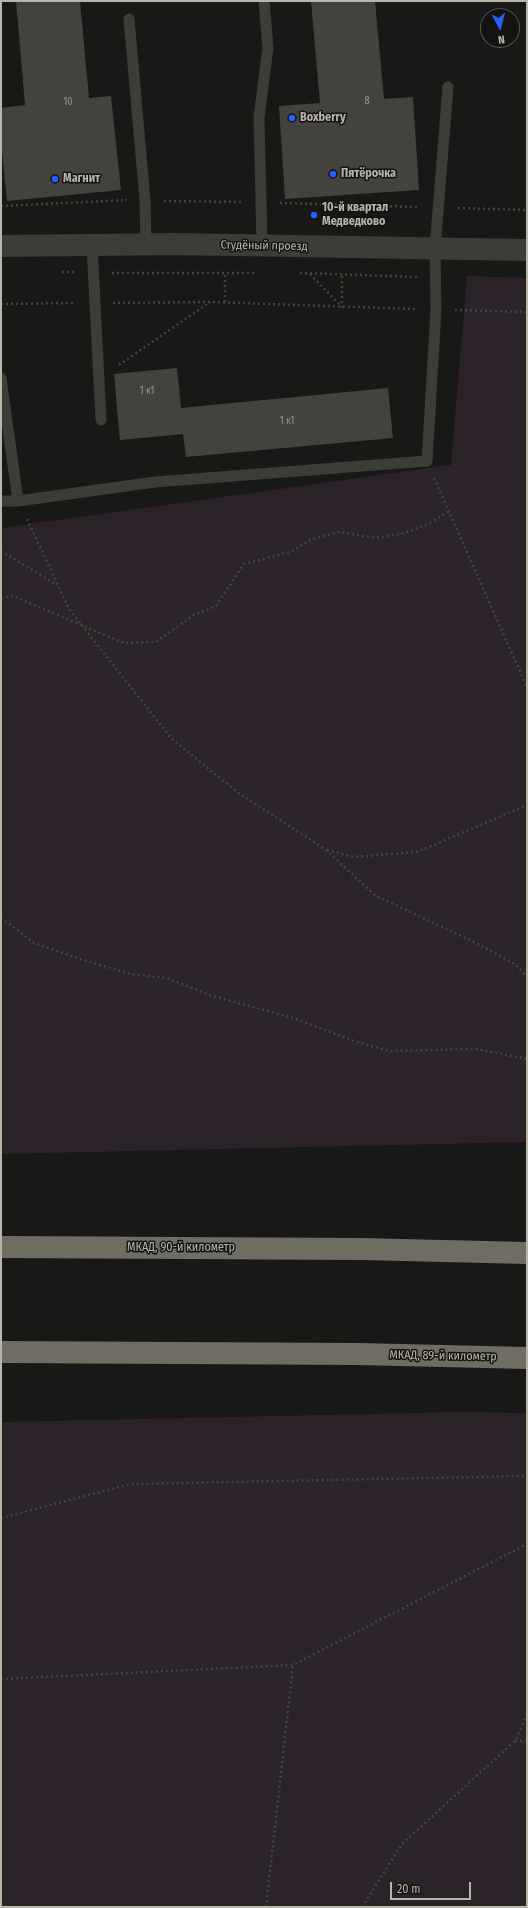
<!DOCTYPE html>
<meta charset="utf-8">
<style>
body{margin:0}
#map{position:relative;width:528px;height:1908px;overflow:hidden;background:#181816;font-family:"Fira Sans Condensed",sans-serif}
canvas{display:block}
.frame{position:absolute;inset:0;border:2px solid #b9b5a7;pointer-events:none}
.north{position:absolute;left:480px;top:8px;width:40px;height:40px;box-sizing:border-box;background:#131311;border:1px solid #55544d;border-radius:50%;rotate:173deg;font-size:11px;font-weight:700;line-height:16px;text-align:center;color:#b9b5a7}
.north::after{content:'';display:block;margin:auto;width:14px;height:18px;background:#275eff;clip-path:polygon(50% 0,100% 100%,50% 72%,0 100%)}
.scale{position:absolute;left:390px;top:1882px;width:81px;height:18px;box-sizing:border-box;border:2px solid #b9b5a7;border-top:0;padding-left:5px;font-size:12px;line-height:14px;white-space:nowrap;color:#b9b5a7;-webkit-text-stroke:3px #131311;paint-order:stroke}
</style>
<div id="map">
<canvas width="528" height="1908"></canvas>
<div class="frame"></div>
<div class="north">N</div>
<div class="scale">20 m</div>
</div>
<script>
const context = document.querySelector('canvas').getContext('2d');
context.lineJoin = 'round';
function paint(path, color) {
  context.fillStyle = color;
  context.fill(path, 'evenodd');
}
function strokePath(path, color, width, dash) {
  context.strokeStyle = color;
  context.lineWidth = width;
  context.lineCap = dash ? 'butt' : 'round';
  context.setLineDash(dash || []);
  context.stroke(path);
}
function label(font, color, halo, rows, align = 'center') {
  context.font = font + ' "Fira Sans Condensed",sans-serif';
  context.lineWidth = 3;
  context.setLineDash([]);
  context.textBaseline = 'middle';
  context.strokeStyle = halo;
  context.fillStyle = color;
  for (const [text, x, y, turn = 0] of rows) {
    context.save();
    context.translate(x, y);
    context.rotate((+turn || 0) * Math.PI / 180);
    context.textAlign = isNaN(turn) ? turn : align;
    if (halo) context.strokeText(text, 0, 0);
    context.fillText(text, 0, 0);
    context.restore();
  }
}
const green = new Path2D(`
 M467,276L527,278V1142L1,1154V528L451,465Z
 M460,1412L527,1413V1907H1V1422Z`);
const building = new Path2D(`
 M16,1H80L89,98L111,96L121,190L7,201L1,141V108L25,105Z
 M311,1H375L384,99L413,97L419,190L285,199L279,106L320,103Z
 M177,368L181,408L388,388L393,438L186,457L183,434L120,440L114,374Z`);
const path = new Path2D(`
 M164,201L243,202
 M280,203L419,207
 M1,206L127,200
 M458,208L527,210
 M62,272H75
 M112,273H257
 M300,273L417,277
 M310,274L342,307V275
 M225,302V273
 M113,303L210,302L416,309
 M1,304L76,303
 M455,310L527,312
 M119,365L210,302
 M434,478L527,687
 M27,519L69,609L171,738L237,792L326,850L376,896L470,940L515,964L527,977
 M1,551L57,585
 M1,598L13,596L124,643L156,642L194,615L216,606L244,564L290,552L312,539L339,532L374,538L401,534L428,524L449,511
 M327,850L354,857L417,852L527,805
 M1,918L34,943L83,960L131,974L167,978L212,996L290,1017L357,1042L389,1051L476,1049L527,1059
 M1,1518L131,1484L527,1476
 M1,1679L293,1665L527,1544
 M515,1741H527
 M266,1907L293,1665
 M362,1907L402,1844L515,1741L527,1715`);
const lane = new Path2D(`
 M129,19L145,200L146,245
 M92,245L101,420
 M262,245L259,117L268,48L264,1
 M1,378L18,501H1
 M18,501L155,482L427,461L436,310L435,248L448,87`);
const street = new Path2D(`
 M1,246L175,244L527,250`);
const highway = new Path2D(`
 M1,1247L361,1249L527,1253
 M1,1352L358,1354L527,1358`);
const markers = [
 [292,118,4,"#275eff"],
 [333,174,4,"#275eff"],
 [55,179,4,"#275eff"],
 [314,215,4,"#275eff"]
];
const numberNames = [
 ["8",367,101],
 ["10",68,102],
 ["1 к1",147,391],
 ["1 к1",287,421]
];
const poiNames = [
 ["Boxberry",300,118],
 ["Пятёрочка",341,174],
 ["Магнит",63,179],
 ["10-й квартал",322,208],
 ["Медведково",322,222]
];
const streetNames = [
 ["Студёный проезд",264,246,1],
 ["МКАД, 90-й километр",181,1248],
 ["МКАД, 89-й километр",443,1356,1]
];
paint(green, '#2c222a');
paint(building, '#43423d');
strokePath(path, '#45433d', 2.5, [2, 3]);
strokePath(lane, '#3d3d37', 11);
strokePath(street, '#3d3d37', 22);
strokePath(highway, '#6f6d62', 22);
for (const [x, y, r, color] of markers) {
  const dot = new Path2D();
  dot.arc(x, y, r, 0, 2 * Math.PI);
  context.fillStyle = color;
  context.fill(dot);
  strokePath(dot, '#131311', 1.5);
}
label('10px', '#9c988c', null, numberNames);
label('bold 12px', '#b9b5a7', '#131311', poiNames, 'left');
label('12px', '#b9b5a7', '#131311', streetNames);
</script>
